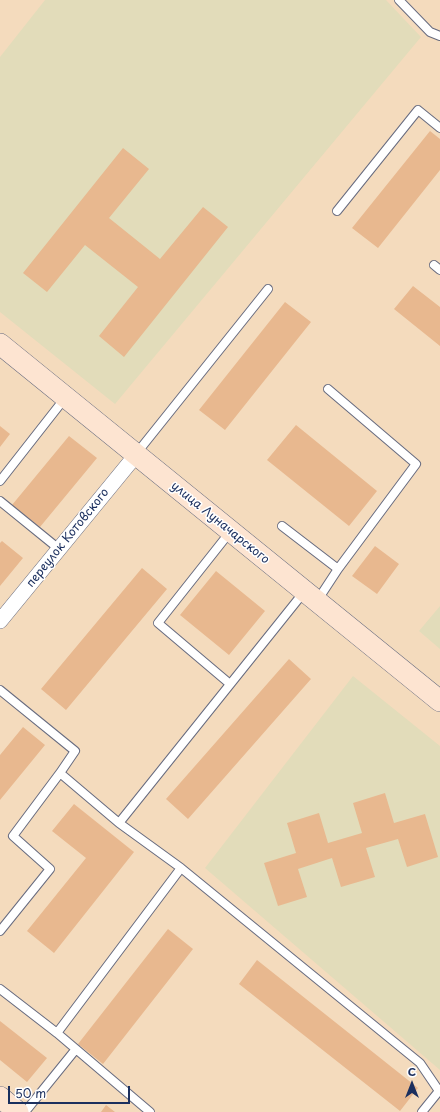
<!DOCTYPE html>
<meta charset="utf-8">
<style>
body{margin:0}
#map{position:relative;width:440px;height:1112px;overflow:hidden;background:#f4dbbd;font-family:"Playpen Sans",sans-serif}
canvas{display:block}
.north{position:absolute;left:392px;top:1064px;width:40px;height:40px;-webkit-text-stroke:3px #fff;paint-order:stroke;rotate:0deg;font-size:11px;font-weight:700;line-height:16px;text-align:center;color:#1b2f5e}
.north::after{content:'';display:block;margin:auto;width:14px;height:18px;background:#1b2f5e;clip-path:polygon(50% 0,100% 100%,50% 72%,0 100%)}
.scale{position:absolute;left:8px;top:1086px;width:122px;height:18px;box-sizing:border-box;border:2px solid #1b2f5e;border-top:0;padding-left:5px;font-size:12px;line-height:14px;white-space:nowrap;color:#1b2f5e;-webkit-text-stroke:3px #fff;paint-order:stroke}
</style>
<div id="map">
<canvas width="440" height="1112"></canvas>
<div class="north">С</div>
<div class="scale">50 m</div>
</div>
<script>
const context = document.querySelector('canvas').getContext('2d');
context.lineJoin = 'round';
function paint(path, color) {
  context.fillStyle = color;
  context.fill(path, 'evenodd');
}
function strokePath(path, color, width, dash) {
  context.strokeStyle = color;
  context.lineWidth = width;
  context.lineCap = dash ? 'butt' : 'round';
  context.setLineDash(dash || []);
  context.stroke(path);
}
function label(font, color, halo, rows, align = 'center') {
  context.font = font + ' "Playpen Sans",sans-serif';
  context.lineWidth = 3;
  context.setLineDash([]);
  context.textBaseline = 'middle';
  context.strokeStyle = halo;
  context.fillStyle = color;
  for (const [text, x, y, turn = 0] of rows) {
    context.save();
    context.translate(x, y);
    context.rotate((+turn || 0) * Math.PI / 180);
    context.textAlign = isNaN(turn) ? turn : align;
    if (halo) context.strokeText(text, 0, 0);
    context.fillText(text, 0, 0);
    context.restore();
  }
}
const built = new Path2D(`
 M45,0H386L421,37L115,404L0,312V57Z
 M440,606V649L419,631Z
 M353,676L440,746V1070L205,868Z`);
const building = new Path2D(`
 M430,131L440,139V170L378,248L352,228Z
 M123,148L149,169L109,218L160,259L203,207L228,227L124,357L99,336L138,287L85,245L47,292L23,273Z
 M413,286L440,307V346L394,309Z
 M285,302L311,322L225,430L199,410Z
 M296,425L377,491L349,526L267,460Z
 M0,426L10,434L0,447Z
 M69,436L97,458L40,527L12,505Z
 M2,541L23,558L0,586V543Z
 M375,546L399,564L377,594L352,576Z
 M142,568L167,589L66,710L41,689Z
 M216,571L265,611L229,655L180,615Z
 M289,659L311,679L188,819L166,799Z
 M23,727L45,745L0,800V755Z
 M385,793L394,823L425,814L438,857L407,867L398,839L366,848L375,877L341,887L332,858L298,869L307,897L278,906L264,863L296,853L287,823L319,813L328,843L362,833L353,803Z
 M74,804L134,852L54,953L27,931L86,858L52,831Z
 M168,929L193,949L103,1064L78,1044Z
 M257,960L418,1088L400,1111L239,984Z
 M0,1021L47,1058L27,1082L0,1060Z
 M106,1105L115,1112H101Z`);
const lane = new Path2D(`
 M399,0L430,32L440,36
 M337,211L418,110L440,128
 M434,265L440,270
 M328,389L416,464L338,569
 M136,454L268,289
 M0,481L65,398
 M0,501L59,549
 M282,526L338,569L317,601
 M230,532L158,623L230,684
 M0,690L75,751L60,773L119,823L304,592
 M181,868L420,1063L439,1091L422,1112
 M0,931L50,869L13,836L60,773
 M0,989L57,1033L181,868L119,823
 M57,1033L150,1112
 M25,1112L76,1049`);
const street = new Path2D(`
 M0,621L136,455`);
const secondary = new Path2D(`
 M0,344L440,701
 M0,1097L18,1112`);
const streetNames = [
 ["улица Луначарского",220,523,39],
 ["переулок Котовского",68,538,-51]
];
paint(built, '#e2dcba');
paint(building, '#e8b88f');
strokePath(lane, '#676b7f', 10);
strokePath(street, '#676b7f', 16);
strokePath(secondary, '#676b7f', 22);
strokePath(lane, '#fff', 8);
strokePath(street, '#fff', 15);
strokePath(secondary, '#fde4d1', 21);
label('12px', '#1b2f5e', '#fff', streetNames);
</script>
